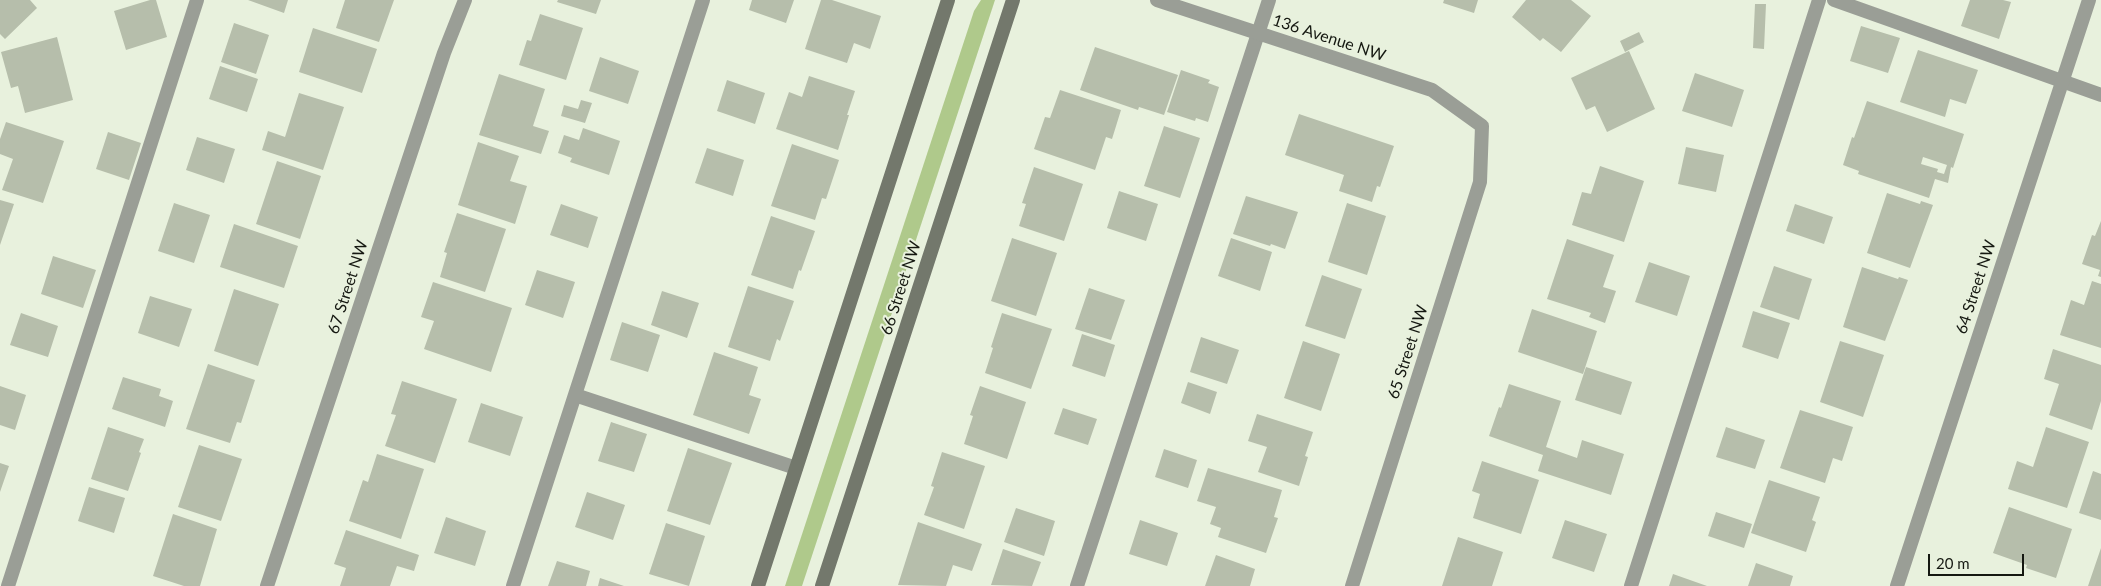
<!DOCTYPE html>
<style>
body{margin:0}
#map{position:relative;width:2101px;height:586px;overflow:hidden;background:#e8f1dd;font-family:Lato,sans-serif}
canvas{display:block}
.scale{position:absolute;left:1928px;top:554px;width:96px;height:22px;box-sizing:border-box;border:2px solid #151811;border-top:0;padding-left:6px;font-size:15px;line-height:18px;white-space:nowrap;color:#151811;-webkit-text-stroke:4px #e8f1dd;paint-order:stroke}
</style>
<div id="map">
<canvas width="2101" height="586"></canvas>
<div class="scale">20 m</div>
</div>
<script>
const context = document.querySelector('canvas').getContext('2d');
context.lineJoin = 'round';
function paint(path, color) {
  context.fillStyle = color;
  context.fill(path, 'evenodd');
}
function strokePath(path, color, width, dash) {
  context.strokeStyle = color;
  context.lineWidth = width;
  context.lineCap = dash ? 'butt' : 'round';
  context.setLineDash(dash || []);
  context.stroke(path);
}
function label(font, color, halo, rows, align = 'center') {
  context.font = font + ' Lato,sans-serif';
  context.lineWidth = 4;
  context.setLineDash([]);
  context.textBaseline = 'middle';
  context.strokeStyle = halo;
  context.fillStyle = color;
  for (const [text, x, y, turn = 0] of rows) {
    context.save();
    context.translate(x, y);
    context.rotate((+turn || 0) * Math.PI / 180);
    context.textAlign = isNaN(turn) ? turn : align;
    if (halo) context.strokeText(text, 0, 0);
    context.fillText(text, 0, 0);
    context.restore();
  }
}
const green = new Path2D(`
 M981,0H995L802,586H785L974,11Z`);
const building = new Path2D(`
 M0,0H30L37,8L5,39L0,34Z
 M150,0H156L167,37L126,50L114,11Z
 M248,0H288L284,13Z
 M345,0H394L379,42L336,28Z
 M558,0H601L596,14L557,2Z
 M752,0H794L786,23L749,10Z
 M821,0H832L881,16L870,49L854,43L847,63L805,49Z
 M1444,0H1478L1474,13L1443,3Z
 M1526,0H1571L1591,16L1561,52L1543,38L1540,41L1512,17Z
 M1970,0H2003L2011,2L1999,39L1961,26Z
 M1755,4H1766L1764,49L1753,48Z
 M540,14L583,28L566,80L519,65L527,40L531,41Z
 M234,23L269,35L256,74L221,62Z
 M1861,26L1900,38L1888,73L1850,61Z
 M313,28L377,49L362,93L299,72Z
 M1639,32L1644,42L1625,52L1620,41Z
 M57,37L73,100L25,113L18,86L11,88L1,52Z
 M1095,47L1178,75L1164,115L1139,107L1138,110L1080,90Z
 M1918,50L1978,70L1966,104L1950,99L1945,117L1900,102Z
 M1629,51L1655,109L1607,132L1595,106L1586,110L1571,78Z
 M600,57L639,71L628,104L589,91Z
 M220,66L258,79L247,112L209,99Z
 M1181,70L1210,80L1208,83L1219,87L1208,122L1196,118L1195,121L1167,112Z
 M1695,73L1744,90L1732,127L1682,111Z
 M499,74L545,89L533,126L549,131L541,154L479,135Z
 M809,76L855,91L847,115H849L838,150L776,129L789,92L802,97Z
 M727,80L765,93L755,124L717,111Z
 M1060,90L1121,110L1112,139L1106,137L1095,170L1034,149L1045,117L1050,118Z
 M299,93L344,107L323,170L262,150L268,131L285,137Z
 M581,100L592,103L585,123L561,116L564,105L578,109Z
 M1867,101L1964,134L1953,168L1951,167L1948,183L1935,179L1929,198L1858,174L1859,171L1843,165L1852,137L1854,138ZM1923,157L1947,165L1944,174L1937,172L1938,169L1921,164Z
 M1299,114L1394,146L1380,187L1377,186L1372,202L1339,191L1344,175L1285,155Z
 M6,122L64,141L43,203L2,190L13,159L0,154V139Z
 M1164,126L1200,138L1180,198L1144,186Z
 M583,128L620,141L609,175L570,162L572,158L558,153L564,135L579,140Z
 M108,132L141,143L129,180L96,169Z
 M197,137L235,149L224,183L186,170Z
 M478,142L519,156L510,181L527,186L515,224L458,205Z
 M792,144L839,160L826,199L822,198L815,220L771,206Z
 M1686,147L1724,155L1716,192L1678,184Z
 M707,148L744,160L733,196L695,183Z
 M277,161L321,176L300,239L256,224Z
 M1600,166L1644,181L1624,242L1572,225L1582,192L1591,194Z
 M1034,167L1083,184L1064,241L1019,226L1026,204L1022,203Z
 M1119,191L1158,204L1146,241L1107,228Z
 M1887,193L1920,204L1921,201L1933,205L1910,268L1867,253Z
 M1246,196L1298,212L1285,249L1271,244L1270,246L1233,234Z
 M0,200L14,204L0,245Z
 M174,203L210,215L194,263L158,251Z
 M1347,203L1386,216L1367,275L1328,262Z
 M561,204L598,217L588,248L550,235Z
 M1795,204L1833,217L1824,244L1786,231Z
 M457,213L506,229L485,292L440,277L447,253L444,252Z
 M771,216L815,231L801,271L799,270L793,289L751,275Z
 M2101,221V277L2098,276L2100,270L2082,264L2092,235L2095,236Z
 M234,224L298,246L284,288L220,267Z
 M1012,238L1057,253L1036,316L991,301Z
 M1231,238L1272,252L1260,291L1218,276Z
 M1567,239L1614,255L1603,287L1616,291L1605,323L1589,317L1591,313L1547,299Z
 M53,256L96,270L83,308L41,294Z
 M1649,262L1690,276L1677,316L1635,302Z
 M1774,266L1812,279L1799,320L1760,307Z
 M1862,267L1898,279L1899,277L1908,280L1885,341L1843,327Z
 M537,270L575,282L563,318L525,305Z
 M1322,275L1362,289L1345,339L1305,326Z
 M2092,281L2101,284V348L2060,335L2071,300L2084,305Z
 M433,282L512,308L491,372L424,349L434,321L421,317Z
 M748,286L794,301L780,341L777,339L770,361L728,347Z
 M1089,288L1125,300L1111,340L1075,329Z
 M234,289L279,304L258,366L214,351Z
 M662,291L699,303L687,338L651,325Z
 M150,296L192,309L179,347L138,333Z
 M1532,309L1597,331L1583,374L1518,352Z
 M1753,311L1790,323L1778,359L1742,347Z
 M21,313L58,326L48,357L10,345Z
 M1002,313L1052,329L1031,389L985,373L993,348L991,347Z
 M622,322L660,335L648,372L610,360Z
 M1082,334L1115,345L1105,377L1072,366Z
 M1201,337L1239,350L1227,384L1190,372Z
 M1303,341L1340,354L1321,411L1284,398Z
 M1840,341L1884,355L1863,417L1820,402Z
 M2053,349L2101,365V401L2092,430L2049,415L2059,384L2044,379Z
 M714,352L758,367L749,395L761,399L749,434L693,415Z
 M208,364L255,380L241,423L237,422L230,443L186,429Z
 M1586,367L1632,382L1621,415L1575,400Z
 M123,377L161,389L159,396L173,401L165,427L112,409Z
 M402,381L457,399L435,463L385,446L396,415L391,414Z
 M1188,382L1217,392L1210,414L1181,403Z
 M1509,384L1561,401L1546,447L1577,458L1582,440L1624,454L1611,495L1538,471L1543,455L1489,436L1499,407L1501,408Z
 M0,386L26,395L15,430L0,425Z
 M980,386L1026,402L1007,459L964,444L973,416L970,415Z
 M481,403L523,417L510,456L468,442Z
 M1063,408L1097,419L1088,445L1054,434Z
 M1800,410L1853,427L1842,461L1833,458L1825,483L1780,468Z
 M1257,414L1313,432L1305,456L1308,457L1299,486L1258,472L1267,447L1248,441Z
 M611,422L647,434L634,472L598,461Z
 M108,427L144,439L139,452L141,453L128,491L91,479Z
 M1726,427L1765,440L1755,469L1716,457Z
 M2046,427L2089,442L2067,508L2008,489L2017,461L2033,467Z
 M199,445L242,459L221,521L178,507Z
 M688,448L732,463L710,525L667,511Z
 M1164,449L1197,460L1188,488L1155,477Z
 M942,452L985,466L964,529L924,515L934,487L931,486Z
 M377,454L424,469L401,539L349,521L363,480L368,482Z
 M1482,461L1539,480L1521,534L1473,518L1480,494L1472,491Z
 M0,463L9,466L0,492Z
 M1208,468L1282,490L1274,517L1278,518L1266,553L1218,537L1221,528L1210,524L1216,507L1197,501Z
 M2093,471L2101,474V520L2079,513Z
 M1769,480L1820,497L1812,520L1816,522L1806,552L1751,533Z
 M89,487L125,498L114,533L78,521Z
 M587,492L625,505L613,540L575,527Z
 M2009,507L2072,529L2056,578L2026,568L2027,565L1993,553Z
 M1016,508L1055,521L1044,556L1004,542Z
 M1716,512L1752,524L1744,548L1708,536Z
 M173,514L217,529L200,586H184L153,576Z
 M446,517L486,531L475,566L434,553Z
 M1140,520L1178,533L1167,566L1129,554Z
 M1565,520L1607,534L1594,572L1552,558Z
 M918,522L982,544L972,571L953,565L946,586L898,585Z
 M666,523L705,536L689,586L649,574Z
 M346,530L419,555L414,571L397,566L390,586H340L346,568L334,564Z
 M1458,537L1503,552L1492,586H1442Z
 M2101,548V586H2088Z
 M1003,549L1041,562L1032,586L991,585Z
 M1216,555L1255,569L1250,586H1205Z
 M557,561L590,571L586,586H548Z
 M1756,563L1793,576L1790,586H1748Z
 M1673,574L1707,586H1669Z
 M600,578L624,586H598Z`);
const service = new Path2D(`
 M1834,0L2101,95
 M575,395L796,468
 M8,586L197,0
 M513,586L703,0
 M1077,586L1269,0
 M1631,586L1819,0`);
const minor = new Path2D(`
 M1157,0L1432,90L1482,126L1480,182L1352,586
 M267,586L444,53L465,0
 M1897,586L2089,0`);
const secondary = new Path2D(`
 M758,586L948,0
 M822,586L1013,0`);
const streetNames = [
 ["136 Avenue NW",1329,38,18],
 ["67 Street NW",348,287,-72],
 ["64 Street NW",1976,287,-72],
 ["66 Street NW",901,288,-72],
 ["65 Street NW",1408,352,-72]
];
paint(green, '#afc98b');
paint(building, '#b6beab');
strokePath(service, '#9a9e96', 14);
strokePath(minor, '#9a9e96', 14);
strokePath(secondary, '#73786c', 14);
label('16px', '#151811', '#e8f1dd', streetNames);
</script>
